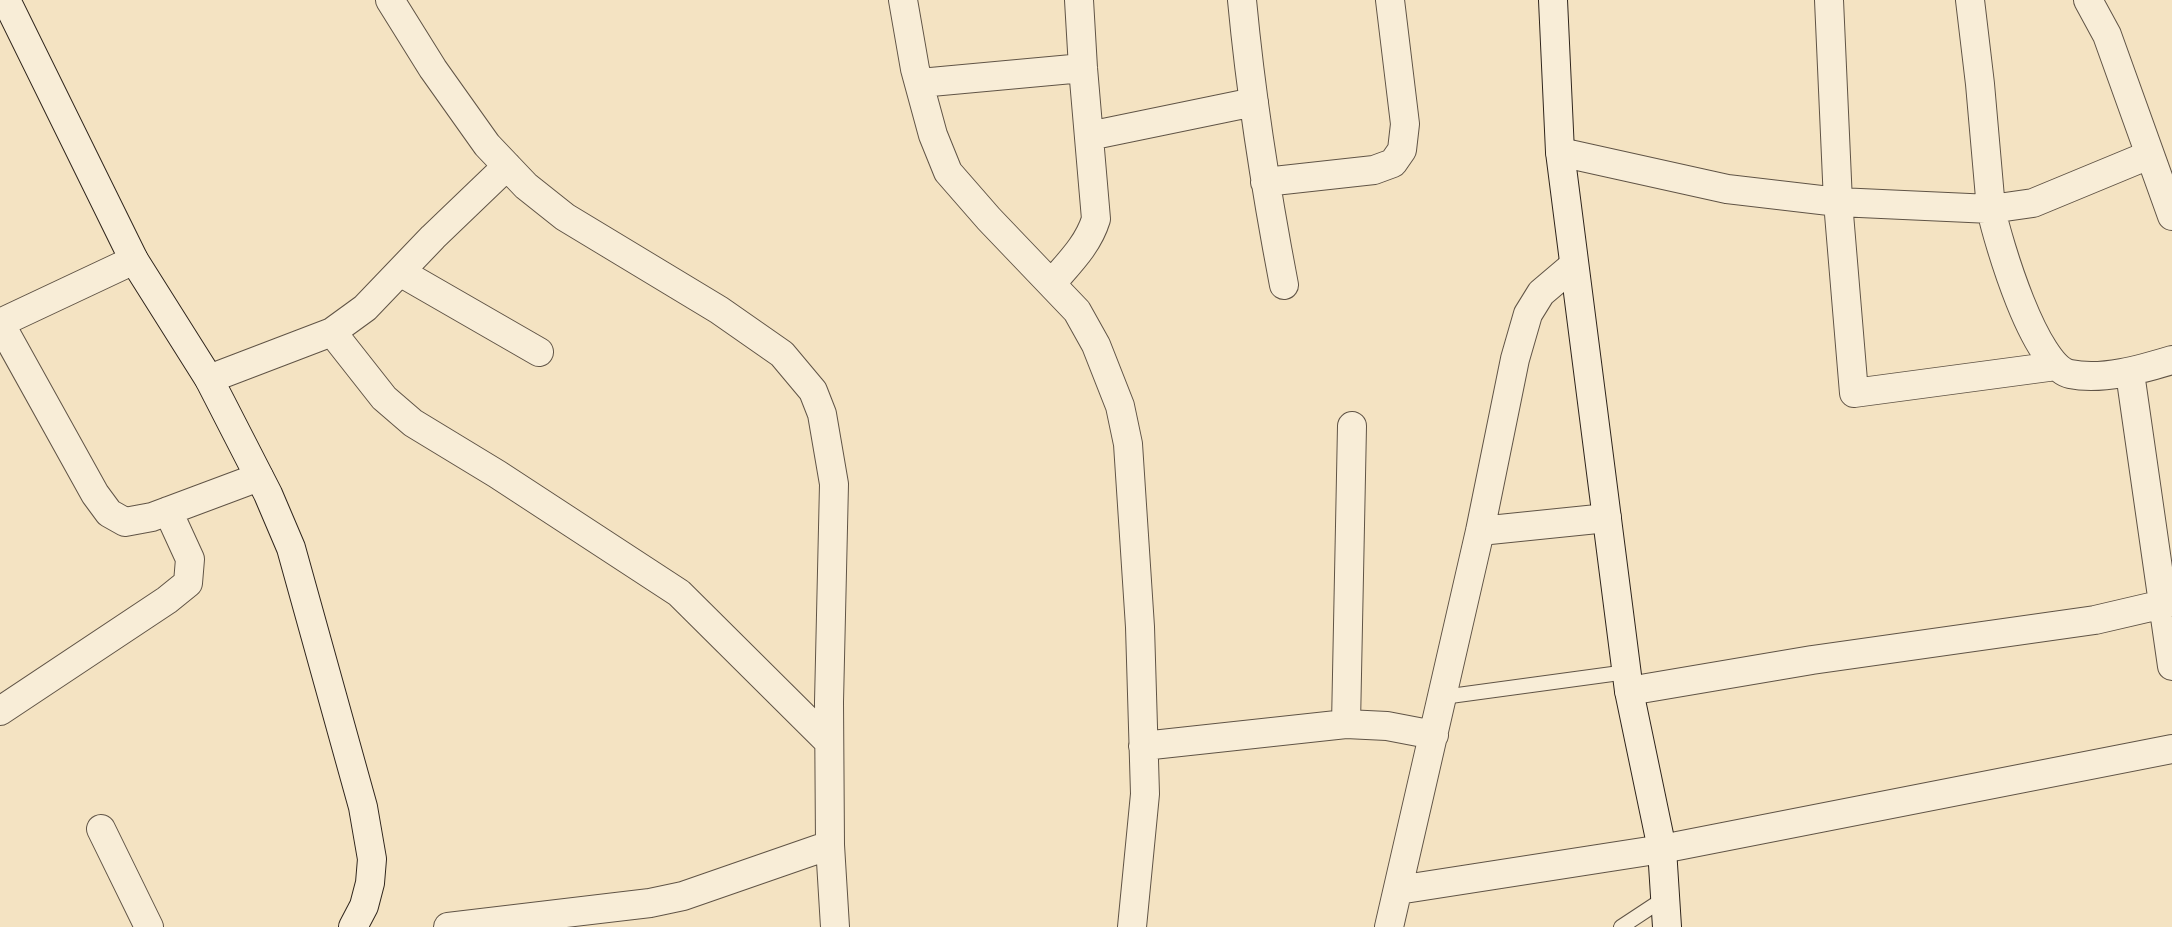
<!DOCTYPE html>
<style>
body{margin:0}
canvas{display:block;background:#f4e3c2}
</style>
<canvas width="2172" height="927"></canvas>
<script>
const context = document.querySelector('canvas').getContext('2d');
context.lineJoin = 'round';
function strokePath(path, color, width, dash) {
  context.strokeStyle = color;
  context.lineWidth = width;
  context.lineCap = dash ? 'butt' : 'round';
  context.setLineDash(dash || []);
  context.stroke(path);
}
const lane = new Path2D(`
 M1443,697L1627,672
 M1621,927L1665,898`);
const street = new Path2D(`
 M390,0L433,69L487,145L526,186L565,217L719,310L782,354L813,391L822,414L834,484L829,702L830,845L835,927
 M903,0L915,69L933,135L948,172L989,219L1077,311L1096,345L1120,406L1128,444L1140,627L1145,794L1132,927
 M1242,0C1251,96 1266,191 1284,285
 M1829,0L1838,202L1854,393L2056,366
 M1970,0L1980,84L1991,209C1998,242 2035,367 2070,374C2102,381 2142,369 2172,360
 M2088,0L2107,35L2172,216
 M920,83L1083,68
 M1089,136L1254,102
 M1560,152L1727,189L1838,202L1991,209L2033,203L2149,155
 M1265,182L1374,170L1393,163L1402,150L1405,124L1390,0
 M134,260L0,323L95,494L109,513L125,522L152,517L259,477
 M400,272L539,352
 M1052,283C1069,263 1088,245 1096,219L1083,68L1079,0
 M332,332L384,398L413,423L497,474L679,593L829,742
 M2130,373L2172,666
 M209,379L332,332L365,308L433,237L507,166
 M1480,531L1607,518
 M1629,691L1812,660L2095,620L2172,602
 M0,711L167,600L188,583L190,559L168,511
 M1346,724L1352,426
 M1143,746L1346,724L1387,726L1434,735
 M101,829L149,927
 M1398,890L1662,849L2172,749
 M448,927L650,903L683,896L830,845
 M1389,927L1480,531L1515,359L1528,314L1541,293L1574,265`);
const secondary = new Path2D(`
 M6,0L134,260L209,379L268,494L291,548L363,807L372,859L370,883L364,906L353,927
 M1553,0L1560,152L1629,691L1662,849L1667,927`);
strokePath(lane, '#605446', 16);
strokePath(street, '#605446', 30);
strokePath(secondary, '#2f251c', 30);
strokePath(lane, '#f8edd7', 14);
strokePath(street, '#f8edd7', 28);
strokePath(secondary, '#f8edd7', 28);
</script>
